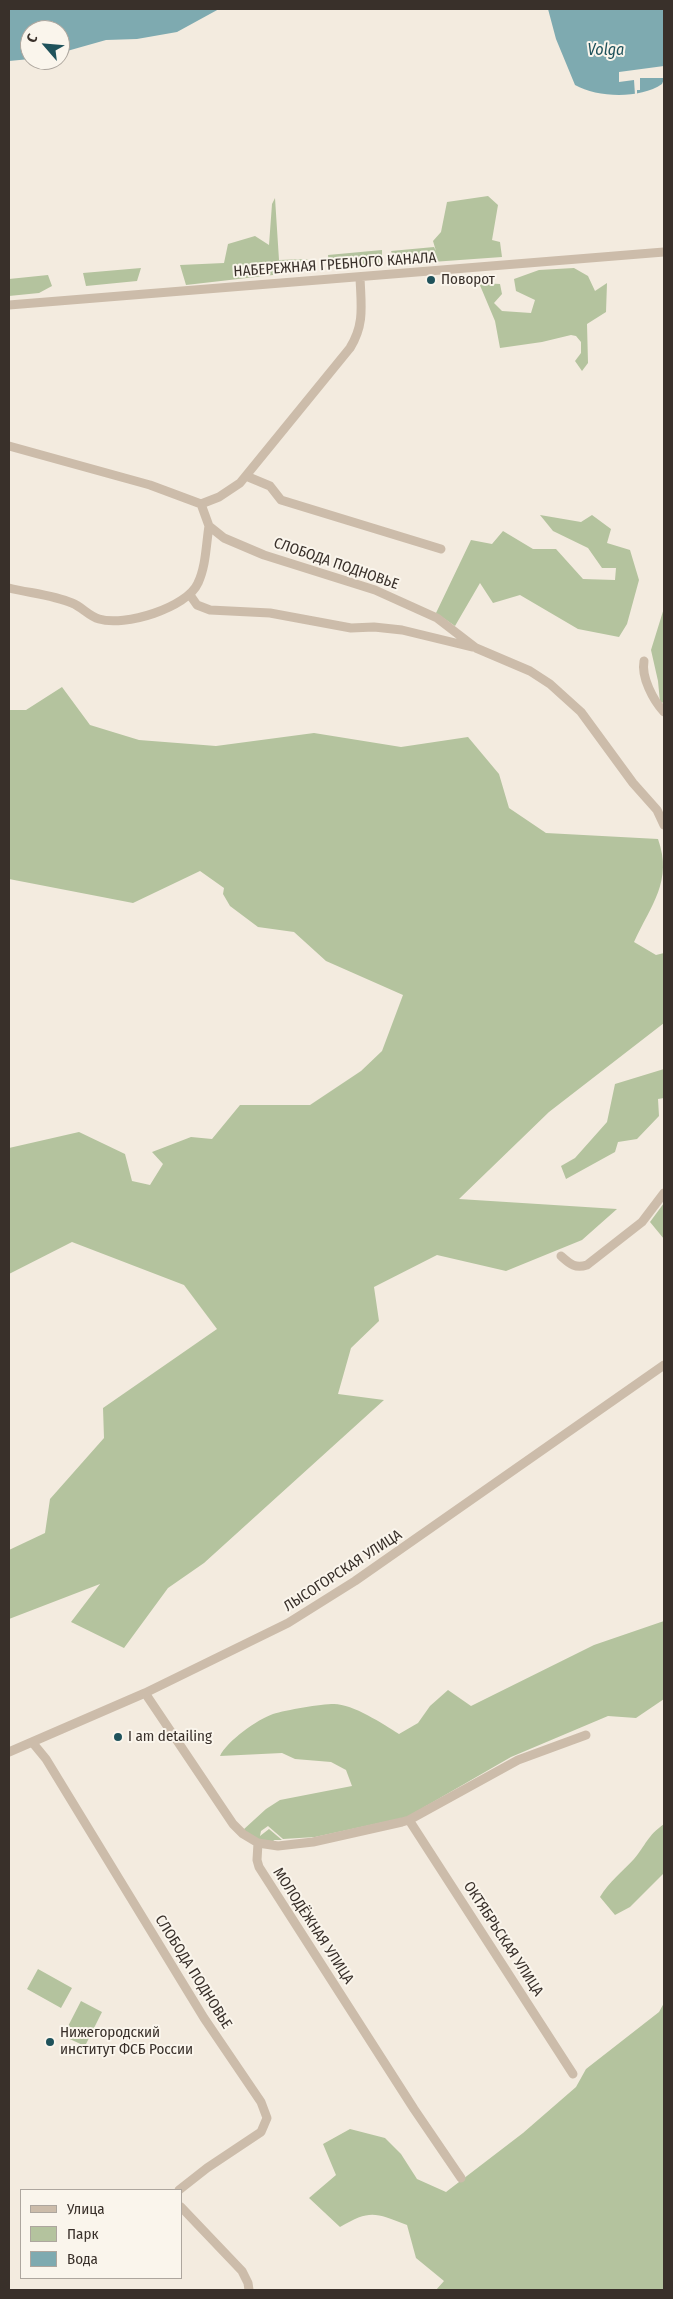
<!DOCTYPE html>
<meta charset="utf-8">
<style>
body{margin:0}
#map{position:relative;width:673px;height:2299px;overflow:hidden;background:#f3ebdf;font-family:"Fira Sans Condensed",sans-serif}
canvas{display:block}
.frame{position:absolute;inset:0;border:10px solid #39302a;pointer-events:none}
.legend{position:absolute;left:20px;top:2189px;width:162px;height:90px;box-sizing:border-box;background:#faf5ec;border:1px solid #ada69e;margin:0;padding:6px 9px;list-style:none;font-size:15px;color:#39302a}
.legend li{display:flex;align-items:center;gap:10px;height:25px}
.legend b{width:25px;border:1px solid #ada69e}
.north{position:absolute;left:20px;top:20px;width:50px;height:50px;box-sizing:border-box;background:#faf5ec;border:1px solid #ada69e;border-radius:50%;rotate:297deg;font-size:14px;font-weight:700;line-height:20px;text-align:center;color:#39302a}
.north::after{content:'';display:block;margin:auto;width:18px;height:22px;background:#1f525b;clip-path:polygon(50% 0,100% 100%,50% 72%,0 100%)}
</style>
<div id="map">
<canvas width="673" height="2299"></canvas>
<div class="frame"></div>
<ul class="legend">
<li><b style="height:6px;background:#ccbcaa"></b>Улица</li>
<li><b style="height:14px;background:#b4c39e"></b>Парк</li>
<li><b style="height:14px;background:#7eaab0"></b>Вода</li>
</ul>
<div class="north">С</div>
</div>
<script>
const context = document.querySelector('canvas').getContext('2d');
context.lineJoin = 'round';
function paint(path, color) {
  context.fillStyle = color;
  context.fill(path, 'evenodd');
}
function strokePath(path, color, width, dash) {
  context.strokeStyle = color;
  context.lineWidth = width;
  context.lineCap = dash ? 'butt' : 'round';
  context.setLineDash(dash || []);
  context.stroke(path);
}
function label(font, color, halo, rows, align = 'center') {
  context.font = font + ' "Fira Sans Condensed",sans-serif';
  context.lineWidth = 4;
  context.setLineDash([]);
  context.textBaseline = 'middle';
  context.strokeStyle = halo;
  context.fillStyle = color;
  for (const [text, x, y, turn = 0] of rows) {
    context.save();
    context.translate(x, y);
    context.rotate((+turn || 0) * Math.PI / 180);
    context.textAlign = isNaN(turn) ? turn : align;
    if (halo) context.strokeText(text, 0, 0);
    context.fillText(text, 0, 0);
    context.restore();
  }
}
const green = new Path2D(`
 M488,196L498,205L492,240L500,242L502,257L432,262L433,257L431,262L405,264L396,263L391,251L434,247L436,251L433,241L441,232L447,202Z
 M275,198L279,260L308,259L273,275L186,285L180,265L224,263L228,244L255,236L269,245L272,204Z
 M382,250V263L329,266L328,255Z
 M141,268L137,281L86,286L83,273Z
 M574,268L588,276L595,291L607,283L606,312L587,324L588,363L582,371L575,361L581,353V342L576,336L571,335L542,342L500,348L495,321L479,283L500,284L502,294L494,303L502,311L531,313L535,300L516,291L514,279L539,270Z
 M48,275L52,286L39,293L9,296V279Z
 M540,515L581,522L592,515L611,529L607,543L630,550L639,580L627,624L619,637L578,629L520,595L493,603L480,583L455,626L436,613L471,540L492,544L503,531L533,549H556L583,579L615,580L616,568H602L588,548L553,531Z
 M664,608V703L660,702L658,681L651,650Z
 M62,687L90,725L139,740L216,746L314,733L401,747L468,737L499,774L509,808L546,833L658,839C673,881 651,905 634,942L656,955L664,953V1023L549,1112L459,1199L617,1209L582,1240L506,1271L437,1255L374,1287L379,1321L351,1348L338,1394L384,1400L204,1563L168,1588L124,1648L71,1622L100,1584L9,1619V1550L45,1533L50,1499L104,1438L103,1408L217,1329L184,1285L72,1242L9,1274V1148L79,1132L125,1154L132,1181L150,1185L163,1164L152,1152L191,1137L212,1139L240,1105H310L361,1071L382,1051L403,995L326,961L294,932L258,927L230,906L223,894L224,888L200,871L133,903L9,879V710H26Z
 M664,1069V1098L658,1099L659,1116L637,1139L618,1142L615,1152L566,1179L561,1166L575,1158L607,1122L615,1084Z
 M664,1203V1239L650,1222Z
 M664,1621V1699L636,1718L608,1716L511,1757L407,1817L315,1837L283,1839L268,1826L261,1831L260,1836L269,1829L282,1840H273L276,1842L256,1840L243,1830L266,1809L280,1800L352,1786L346,1770L331,1762L295,1759L282,1753L220,1756C227,1741 258,1719 273,1714C286,1710 321,1704 334,1704C353,1704 383,1724 399,1734L418,1723L430,1706L448,1690L471,1706L594,1645Z
 M664,1824V1873L630,1907L615,1915L600,1897C609,1882 622,1872 634,1859C646,1845 647,1836 664,1824Z
 M38,1969L72,1988L61,2008L27,1989Z
 M81,2001L102,2012L85,2046L63,2036Z
 M664,2003V2290H436L444,2281L416,2258L407,2225C375,2213 371,2209 340,2227L309,2198L336,2175L323,2144L350,2129L385,2138L401,2154L417,2179L446,2192L523,2133L576,2087L586,2069L659,2012Z`);
const water = new Path2D(`
 M9,9H219L177,32L137,39L106,40L60,53V30H30V59L9,61Z
 M548,9H664V79L662,84C640,99 598,98 575,85L556,39Z`);
const pier = new Path2D(`
 M664,66V78H640V90H637V95H635L634,80L619,82V72Z`);
const minor = new Path2D(`
 M9,305L664,252
 M9,446L150,485L201,504L219,497L240,483L350,348C365,324 361,305 360,277
 M246,476L270,486L281,500L441,549
 M201,504L209,526L224,538L264,555L375,590L437,618L476,648L530,671L550,684L581,712L633,783L657,810L664,825
 M9,588C29,593 53,595 72,603C82,607 89,616 99,619C124,627 187,608 198,583C206,566 206,545 209,526
 M190,595L197,605L210,610L270,613L351,628L374,627L402,630L472,647
 M644,661C641,677 653,700 664,712
 M561,1256C570,1264 575,1269 587,1265L642,1222L664,1193
 M145,1693L233,1824L243,1834L258,1843L278,1846L313,1842L402,1822L409,1820L518,1760L586,1735
 M32,1742L46,1759L204,2018L261,2102L267,2118L261,2132L207,2168L179,2190
 M9,1752L145,1693L288,1623L355,1581L664,1365
 M409,1820L573,2074
 M258,1843L257,1860L259,1867L414,2109L461,2178
 M181,2207L242,2271L248,2283L249,2290`);
const markers = [
 [431,280,5,"#1f525b"],
 [118,1737,5,"#1f525b"],
 [50,2042,5,"#1f525b"]
];
const streetNames = [
 ["НАБЕРЕЖНАЯ ГРЕБНОГО КАНАЛА",335,265,-4],
 ["СЛОБОДА ПОДНОВЬЕ",336,564,19],
 ["ЛЫСОГОРСКАЯ УЛИЦА",343,1571,-33],
 ["МОЛОДЁЖНАЯ УЛИЦА",313,1926,57],
 ["ОКТЯБРЬСКАЯ УЛИЦА",503,1939,57],
 ["СЛОБОДА ПОДНОВЬЕ",193,1972,58]
];
const poiNames = [
 ["Поворот",441,280],
 ["I am detailing",128,1737],
 ["Нижегородский",60,2033],
 ["институт ФСБ России",60,2050]
];
const waterNames = [
 ["Volga",606,51]
];
paint(green, '#b4c39e');
paint(water, '#7eaab0');
paint(pier, '#f3ebdf');
strokePath(minor, '#ccbcaa', 9);
for (const [x, y, r, color] of markers) {
  const dot = new Path2D();
  dot.arc(x, y, r, 0, 2 * Math.PI);
  context.fillStyle = color;
  context.fill(dot);
  strokePath(dot, '#faf5ec', 2);
}
label('15px', '#39302a', '#faf5ec', streetNames);
label('15px', '#39302a', '#faf5ec', poiNames, 'left');
label('italic 16px', '#1f525b', '#faf5ec', waterNames);
</script>
